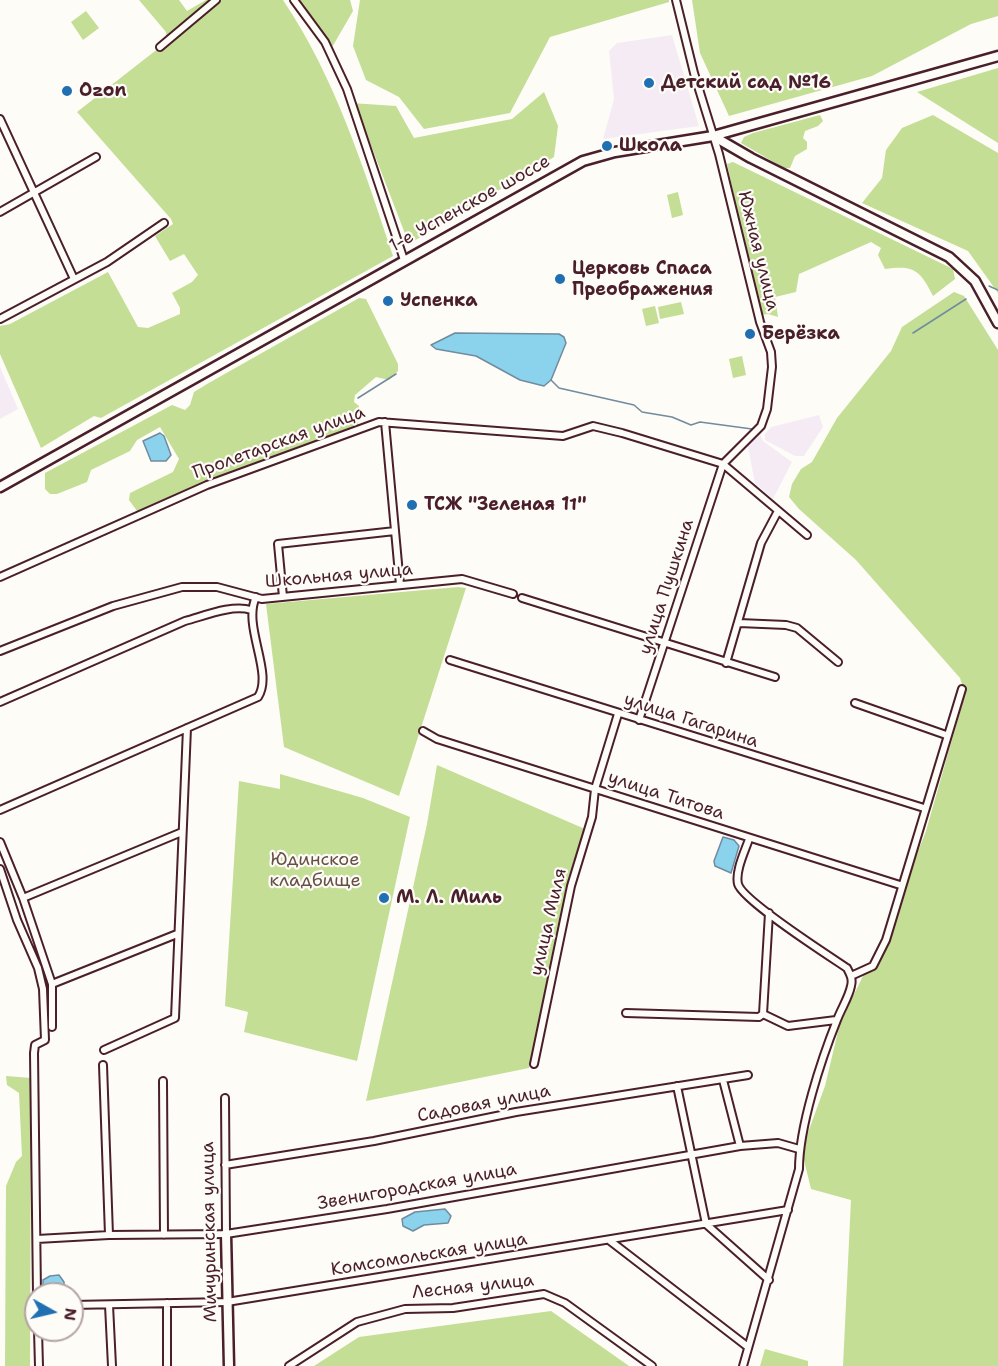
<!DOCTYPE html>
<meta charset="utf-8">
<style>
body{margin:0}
#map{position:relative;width:998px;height:1366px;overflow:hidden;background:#fdfcf7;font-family:"Shantell Sans",sans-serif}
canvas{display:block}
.north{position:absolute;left:24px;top:1282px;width:60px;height:60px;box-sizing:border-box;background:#fdfcf7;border:2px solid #b5a4a5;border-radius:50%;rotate:98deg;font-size:16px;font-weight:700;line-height:24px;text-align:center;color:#4a1f2b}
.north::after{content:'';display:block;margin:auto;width:21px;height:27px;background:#1f6fb2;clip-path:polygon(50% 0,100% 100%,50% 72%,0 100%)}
</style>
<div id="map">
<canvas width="998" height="1366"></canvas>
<div class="north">N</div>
</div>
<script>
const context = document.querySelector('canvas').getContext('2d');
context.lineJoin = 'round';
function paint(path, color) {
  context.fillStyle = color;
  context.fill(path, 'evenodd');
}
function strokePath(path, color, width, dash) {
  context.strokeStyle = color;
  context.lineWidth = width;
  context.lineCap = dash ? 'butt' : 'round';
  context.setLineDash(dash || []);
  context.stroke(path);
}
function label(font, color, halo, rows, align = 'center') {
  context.font = font + ' "Shantell Sans",sans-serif';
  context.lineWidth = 4.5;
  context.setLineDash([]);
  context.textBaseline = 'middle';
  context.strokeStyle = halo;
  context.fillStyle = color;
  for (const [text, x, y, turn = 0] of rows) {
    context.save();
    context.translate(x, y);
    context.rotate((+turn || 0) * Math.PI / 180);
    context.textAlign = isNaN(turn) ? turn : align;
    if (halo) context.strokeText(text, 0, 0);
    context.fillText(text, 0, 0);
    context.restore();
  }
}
const built = new Path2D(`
 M672,35L699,126L603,139L614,99L609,51L617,43Z
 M0,367L18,409L0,419Z
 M819,415L823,427L804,456H795L765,440V434L771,427Z
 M760,434L763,441L792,462L773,499L755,483L747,442Z`);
const green = new Path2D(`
 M139,0H179L187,11L206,0H283C336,79 363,167 393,256L101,418L94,416L41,448L0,354V326L10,324L108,272L138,327L148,328L180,314V308L172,293L192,282L198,275L184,254L170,261L155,236L173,224L171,219L77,112L155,51L167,45L166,32Z
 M300,0H350L353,11L331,49Z
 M360,0H669V2L550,37L510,113L424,129L399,97L366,80L353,46Z
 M692,0H998V16L971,24L872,76L729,116L700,53Z
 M86,11L99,28L83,40L71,22Z
 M998,68V143L917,92Z
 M544,92L558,126L554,157L409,244L362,122L351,103L396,106L414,138L512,119Z
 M820,115L823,121L818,126L805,131L803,138L807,142V149L795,156L790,168H784L741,143L744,137L753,133Z
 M933,115L998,153V293L968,251L862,203L882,178L886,150L902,128Z
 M733,162L953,269L955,279L933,296C920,270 914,265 885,269L878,255L881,248L871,242L799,274L796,292L775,297L778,317L768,314L760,315L727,164Z
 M678,192L683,215L672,218L667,195Z
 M954,292L964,296L998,350V1366H843L851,1200L811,1189L803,1156L806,1138L825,1086L840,1023L864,974L875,969L890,940L910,872L926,831L965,694L960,678L856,560L799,509L789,497L792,484L801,469L812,462L837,418L891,351L902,327Z
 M359,298L366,299L398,364V371L389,380L376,377L355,395L354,402L359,406L358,425L204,481L137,511L129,500L130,493L173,472L179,459L160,427L137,440L130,451L91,470L87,482L57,494H50L45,489V473L172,405L185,410L190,405L194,392L207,384Z
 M681,302L684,314L660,319L658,307Z
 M655,306L659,323L646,326L642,309Z
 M742,356L746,375L733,378L729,359Z
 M458,587L466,588L399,796L284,747L266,604Z
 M437,765L585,829L567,884L529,1068L366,1101L427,824Z
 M280,774L363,798L410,817L357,1061L244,1032L248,1012L225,1006L239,781L280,789Z
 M6,1076L31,1078L30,1366H5L6,1186L16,1162L22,1156L19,1093L7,1085Z
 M551,1311L629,1366H314L359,1337Z
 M765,1349L808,1361V1366H760Z`);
const water = new Path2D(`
 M455,333L559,334L564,337L566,343L551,380L544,386L520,380L476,356L436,349L431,345Z
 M160,433L164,436L171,455L166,461H151L143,441Z
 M723,837L734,840L739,846L731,873L715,866L714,861Z
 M445,1209L451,1216L448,1223L424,1225L413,1231L403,1226L402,1219L415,1212Z
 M59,1275L64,1282V1294H43V1280L50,1276Z`);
const stream = new Path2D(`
 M989,286L998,290
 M913,333L966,299
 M551,380L559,388L634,405L642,412L672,417L691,425L700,422L752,429
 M358,398L396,374`);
const street = new Path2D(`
 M294,0L325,42L347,89L404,260
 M160,47L216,0
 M0,119L74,279
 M0,212L96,157
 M0,319L107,262L164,223
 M385,422L400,585
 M0,577L207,485L379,422L563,436L593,426L622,433L723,464L807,535
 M283,597L278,544L395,531
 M522,598L775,677
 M739,623L786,625L797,628L838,662
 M0,651L113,606L182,587H217L262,599L462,579L513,594
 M450,660L924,808
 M726,663L761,543L778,511
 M0,702L185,621C204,616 232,604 251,610
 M855,703L946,735
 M639,720L723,464L761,426L767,409L772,367L771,352L760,322L719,154L694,73L676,0
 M423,731L437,739L900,885
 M0,810L258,697C274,673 242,626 256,597
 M0,842L23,898L52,984V1027
 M0,869L17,920L38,968L43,989L45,1040L35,1045L34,1053L37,1294
 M23,898L182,832
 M851,976L873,966L886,940L962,689
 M52,984L177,934
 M626,1013L759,1017L763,1014L788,1026L836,1020
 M763,1014L769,913
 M104,1050L175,1018L187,728
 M534,1064L571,886L592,817L595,789L618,714
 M103,1065L109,1235
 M723,1080L740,1146
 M163,1081L164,1235
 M677,1086L706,1224L769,1280
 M225,1098L226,1234
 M225,1165L374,1141L516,1112L748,1075
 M37,1239L109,1235L226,1234L387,1209L740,1146L778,1143L799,1149
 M609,1240L748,1347
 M72,1305L227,1302L788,1210
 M109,1305L112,1366
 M38,1330L39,1366
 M167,1366V1303
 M289,1366L357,1322L405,1309L453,1308L544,1294L565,1303L652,1366
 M743,1366L799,1169C799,1127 821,1060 837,1020C841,1009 849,997 851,986C853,979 850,974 847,968C829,956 742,900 738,884C735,871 745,851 749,839`);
const secondary = new Path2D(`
 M713,136L751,158L949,257L975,281L998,323
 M0,487L583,161L615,152L713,136L998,56
 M226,1234L229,1366`);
const markers = [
 [649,83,6,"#1f6fb2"],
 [67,91,6,"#1f6fb2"],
 [607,146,6,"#1f6fb2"],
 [560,279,6,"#1f6fb2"],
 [388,301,6,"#1f6fb2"],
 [750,334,6,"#1f6fb2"],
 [412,505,6,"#1f6fb2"],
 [384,898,6,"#1f6fb2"]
];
const poiNames = [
 ["Детский сад №16",661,83],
 ["Ozon",79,91],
 ["Школа",619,146],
 ["Церковь Спаса",572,269],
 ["Преображения",572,290],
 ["Успенка",400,301],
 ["Берёзка",762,334],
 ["ТСЖ \"Зеленая 11\"",424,505],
 ["М. Л. Миль",396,898]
];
const streetNames = [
 ["1-е Успенское шоссе",470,204,-29],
 ["Южная улица",758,251,76],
 ["Пролетарская улица",279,443,-20],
 ["Школьная улица",339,576,-5],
 ["улица Пушкина",667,587,-72],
 ["улица Гагарина",691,721,18],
 ["улица Титова",666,796,18],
 ["улица Миля",549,922,-77],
 ["Садовая улица",484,1104,-11],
 ["Звенигородская улица",417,1187,-10],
 ["Мичуринская улица",210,1232,-91],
 ["Комсомольская улица",429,1255,-9],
 ["Лесная улица",473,1287,-6]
];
const parkNames = [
 ["Юдинское",315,860],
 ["кладбище",315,881]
];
paint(built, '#f5ebf5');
paint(green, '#c4de95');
paint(water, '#8bd3ec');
strokePath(water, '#718b9f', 1.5);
strokePath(stream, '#718b9f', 1.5);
strokePath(street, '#4a1f2b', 10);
strokePath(secondary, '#4a1f2b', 13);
strokePath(street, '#fdfcf7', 6);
strokePath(secondary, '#fdfcf7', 8);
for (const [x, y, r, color] of markers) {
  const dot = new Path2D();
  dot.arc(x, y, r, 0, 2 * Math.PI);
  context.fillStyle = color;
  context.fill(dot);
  strokePath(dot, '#fdfcf7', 2);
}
label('bold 18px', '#4a1f2b', '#fdfcf7', poiNames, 'left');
label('18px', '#4a1f2b', '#fdfcf7', streetNames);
label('18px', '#684f46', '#fdfcf7', parkNames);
</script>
